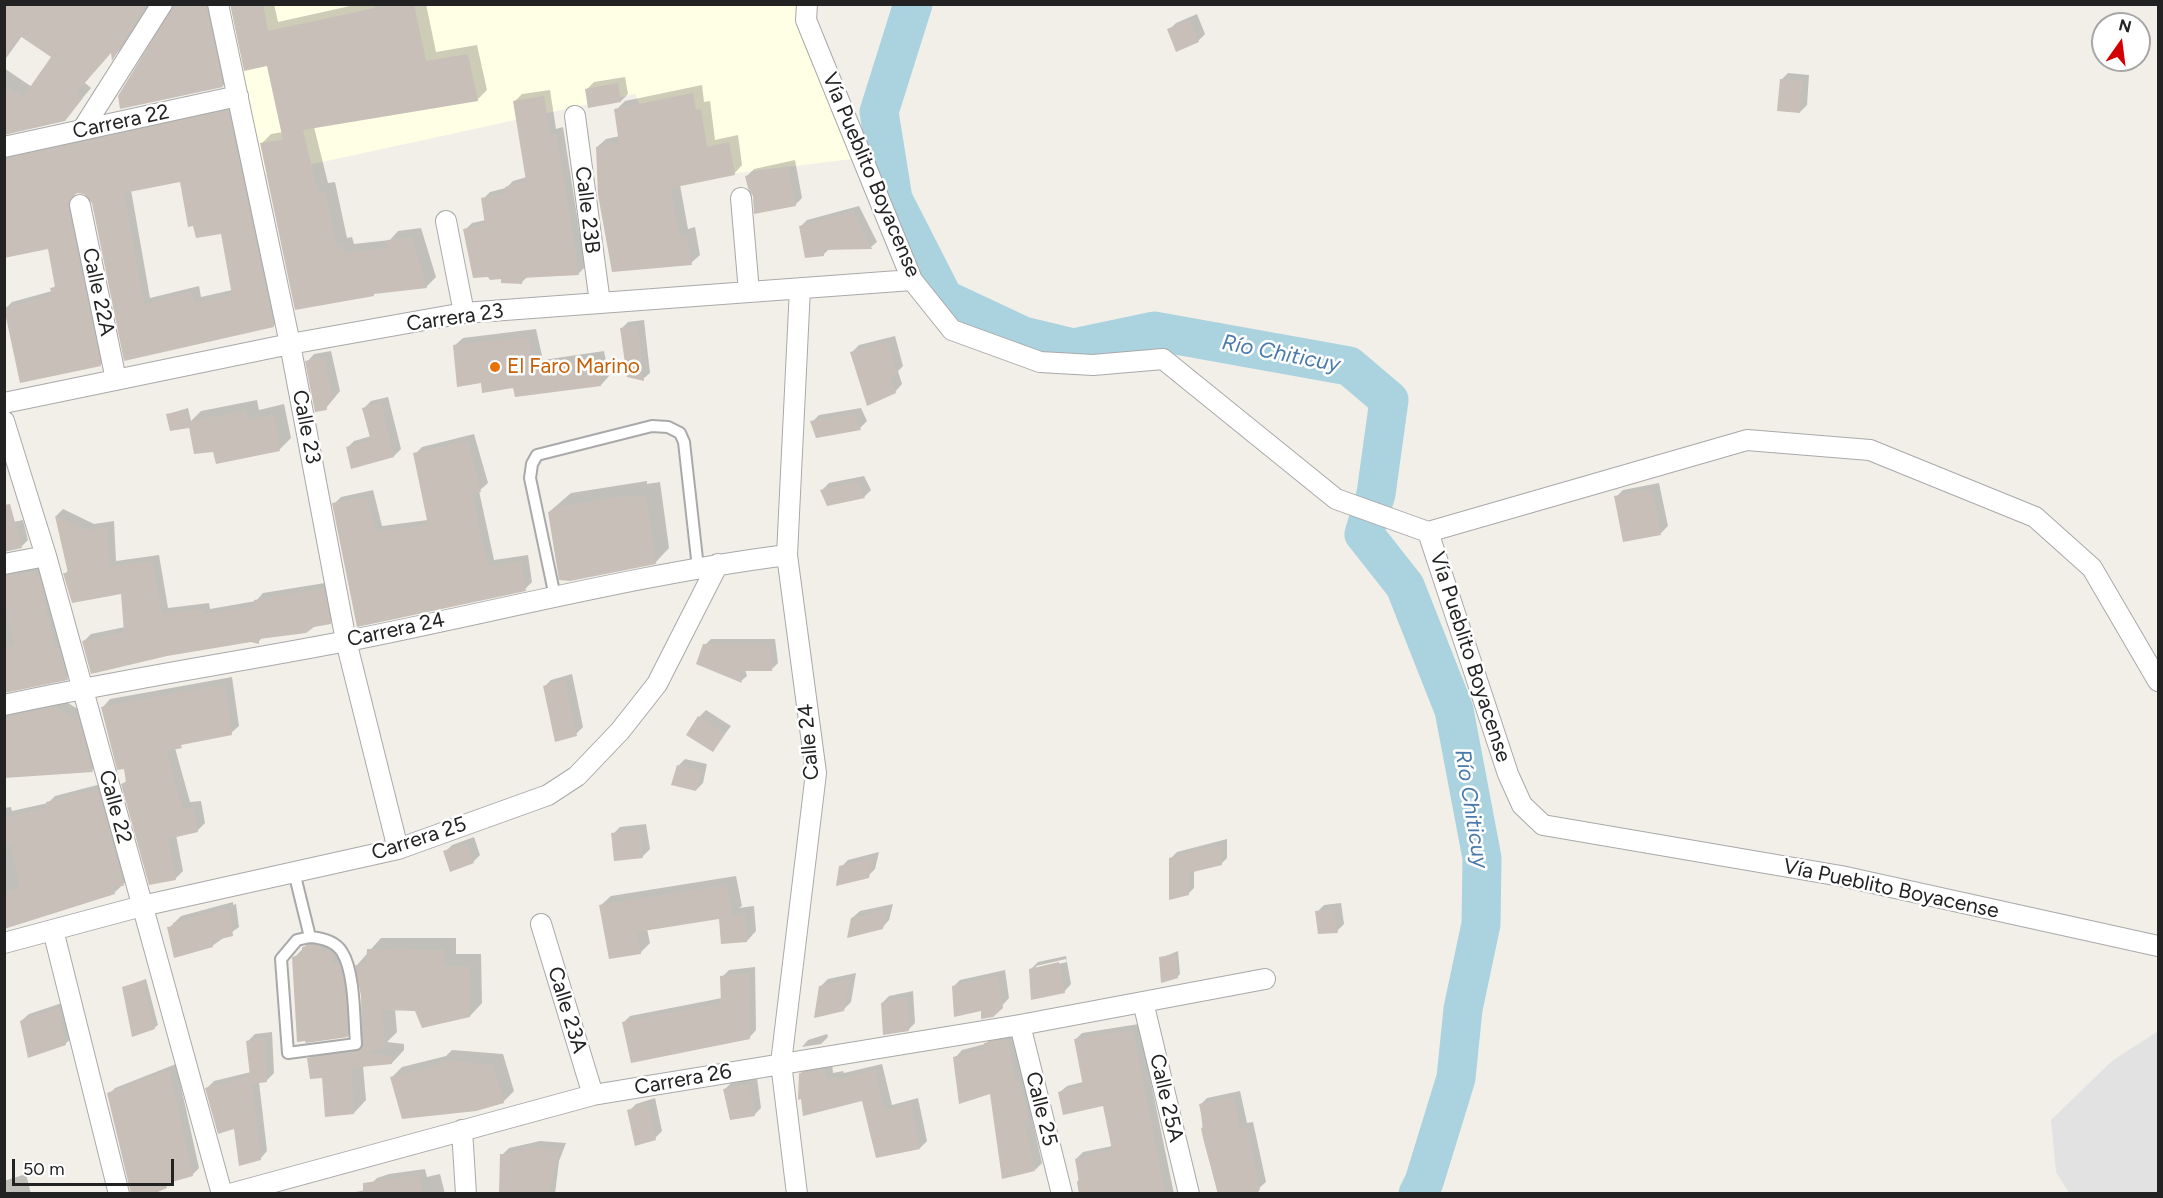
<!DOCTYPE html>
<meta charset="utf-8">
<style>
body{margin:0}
#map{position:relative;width:2163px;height:1198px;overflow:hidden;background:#f2efe9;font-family:Figtree,sans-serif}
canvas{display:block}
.frame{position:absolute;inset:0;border:6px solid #222;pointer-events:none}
.north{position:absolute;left:2091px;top:12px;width:60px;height:60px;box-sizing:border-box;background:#fff;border:2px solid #a7a7a7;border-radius:50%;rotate:14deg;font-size:16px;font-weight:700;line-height:24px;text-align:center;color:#222}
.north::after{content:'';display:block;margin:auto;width:21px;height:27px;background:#d40000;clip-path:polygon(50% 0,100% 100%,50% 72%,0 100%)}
.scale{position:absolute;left:12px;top:1159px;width:162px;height:27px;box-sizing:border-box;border:3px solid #222;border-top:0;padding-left:8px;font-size:18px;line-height:21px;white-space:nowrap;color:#222;-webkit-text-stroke:4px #fff;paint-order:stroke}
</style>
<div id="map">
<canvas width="2163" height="1198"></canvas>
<div class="frame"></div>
<div class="north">N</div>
<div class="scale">50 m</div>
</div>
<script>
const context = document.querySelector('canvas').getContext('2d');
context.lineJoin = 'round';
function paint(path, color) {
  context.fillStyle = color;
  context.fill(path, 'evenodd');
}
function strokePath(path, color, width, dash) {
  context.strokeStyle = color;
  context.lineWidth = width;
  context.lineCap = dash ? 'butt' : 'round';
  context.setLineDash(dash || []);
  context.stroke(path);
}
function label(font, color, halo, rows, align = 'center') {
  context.font = font + ' Figtree,sans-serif';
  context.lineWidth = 5;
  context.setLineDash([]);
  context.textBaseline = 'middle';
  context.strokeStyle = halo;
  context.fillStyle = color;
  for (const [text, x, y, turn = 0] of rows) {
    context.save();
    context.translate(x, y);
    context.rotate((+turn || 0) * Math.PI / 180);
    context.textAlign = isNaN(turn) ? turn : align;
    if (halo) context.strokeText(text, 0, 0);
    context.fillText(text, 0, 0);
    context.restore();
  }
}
const education = new Path2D(`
 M217,5H808L860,158L672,181L635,94L253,177Z`);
const parking = new Path2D(`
 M2158,1031V1193H2069L2056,1172L2051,1120L2112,1061Z`);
const shadow = new Path2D(`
 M4,4H150L121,49L113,57L112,51L84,82L91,88L64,120H4V68L32,87L53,57L22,36L4,61Z
 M174,4H217L232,76L223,86Z
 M233,4H274L278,22L359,4H426L436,52L477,45L487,90L477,100L314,127L328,183L335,182L347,238L352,237L354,244L390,240L398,231L421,228L436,277L426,287L376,292L373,295L296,309L261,144L271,134L283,132L269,64Z
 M1197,14L1205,34L1198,41L1169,30L1176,23Z
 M1788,73L1809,75L1807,105L1800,112L1781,80Z
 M625,77L628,94L621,101L587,89L594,82Z
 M702,85L704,102L710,101L715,140L738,135L742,165L734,174L680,185L688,229L695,227L700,255L691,263L597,147L606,139L620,136L616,110L625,101Z
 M550,90L556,129L563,127L585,267L578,274L528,276L522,282L502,278L465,230L472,223L486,220L483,199L490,192L506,188L513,181L527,177L515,101L522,94Z
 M235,104L281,319L273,326L125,359L93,202L85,192L75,193V199L107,358L100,365L5,309L12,302L52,291L56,284L49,247L4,257V156ZM181,181L222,232L232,290L201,297L199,286L150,298L131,190Z
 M795,160L802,198L795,205L754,196L747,176L754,169Z
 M859,206L877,242L871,247L830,248L823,255L801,226L807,220Z
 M644,320L650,373L643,379L621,329L628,322Z
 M536,329L543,360L604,351L609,376L601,385L514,387L454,346L463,338Z
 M895,336L903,366L898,371L902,384L895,392L852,352L859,345Z
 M331,351L340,391L326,408L307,362L314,354Z
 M388,397L401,449L394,456L347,448L354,441L371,436L364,408L371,401Z
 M257,400L259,410L284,404L291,438L280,449L214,450L190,424L188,426L168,414L188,408L191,421L201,411Z
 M861,408L867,421L860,428L817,436L812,422L819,415Z
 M474,434L488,483L479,491L494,560L528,555L532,582L525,589L358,625L334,504L341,497L373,490L382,526L428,520L415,454L422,447Z
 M864,476L871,490L864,497L822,490L829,483Z
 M647,481V484L660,482L669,548L655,563L549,512L571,493Z
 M1659,483L1668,526L1661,533L1624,540L1616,497L1623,490Z
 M63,509L94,524L114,521L116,561L159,555L168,608L209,603L210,609L256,601L263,593L331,582L337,616L330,623L263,637L258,642L84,641L91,634L125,627L123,592L65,574L69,569L56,516Z
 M23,520L28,540L21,547L4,524Z
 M4,566H42L74,671L67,678L4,691Z
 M711,639H775L778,663L772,669H745L747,676L741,681L705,645Z
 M572,674L583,727L576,734L544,687L551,680Z
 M232,677L239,726L231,733L185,743L175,748L190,802L201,801L205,823L197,831L176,835L183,871L175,879L123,784L127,780L125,768L103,707L110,699Z
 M63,700L86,714L99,763L92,770L4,777V707Z
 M706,710L731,726L713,750L699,717Z
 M685,759L707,764L703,783L696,790L678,766Z
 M105,783L131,877L114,893L4,927V808L11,807L12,811L48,803L55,796Z
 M646,824L650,849L643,856L613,834L620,827Z
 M474,837L480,855L473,862L445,852L452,845Z
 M1227,839V858L1221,864L1194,870V888L1188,894L1171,858L1177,852Z
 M879,852L875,869L868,876L841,867L848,860Z
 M736,876L742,906L739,908L754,906L756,931L747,941L721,917L647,929L650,943L640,953L601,905L611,896Z
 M233,902V905L236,904L239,927L212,946L169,928L181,916Z
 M1341,903L1344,924L1337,931L1317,912L1324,905Z
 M893,904L889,920L882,928L852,918L860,911Z
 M325,935L333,940L342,941L343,954H350L352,962L358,1025L347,1036L294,958L315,936Z
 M381,938H456V954H481L482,1003L470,1016L395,1009L397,1032L387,1042L404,1044V1050L392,1063L363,1066L366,1100L354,1113L309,1059L321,1046L364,1040L362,996L357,965Z
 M1178,951L1180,974L1177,977L1161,958Z
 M1066,956L1071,984L1064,992L1031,969L1038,962ZM1066,959L1067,962L1036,969V966Z
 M755,967L756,1030L749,1038L623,1023L630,1016L722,998V977L729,970Z
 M1005,970L1009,998L1000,1008L982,1009L953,987L960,980Z
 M856,973L851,1002L843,1010L820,987L828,979Z
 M146,979L158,1025L154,1028L123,987Z
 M913,991L915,1023L908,1030L882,1003L889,996Z
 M65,1002L73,1037L65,1044L21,1021L29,1014Z
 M1139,1024L1174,1194H1079L1077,1182L1080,1178L1076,1159L1083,1152L1112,1146L1104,1104L1060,1092L1067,1086L1083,1082L1075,1040L1082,1033Z
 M272,1032L274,1073L267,1080L259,1082L267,1151L260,1159L207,1088L214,1081L251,1072L248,1041L255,1034Z
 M1015,1033L1022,1075H1025L1036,1114L1032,1118L1042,1163L1035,1170L991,1092L955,1058L962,1050L985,1044L992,1037Z
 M827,1034L828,1037L821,1044L802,1047L808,1040Z
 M452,1050L503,1054L514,1091L503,1102L392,1077L402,1067L446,1056Z
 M832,1063L833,1073L843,1071L844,1073L882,1064L892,1105L918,1098L927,1141L920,1148L863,1100L800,1074L807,1067Z
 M176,1064L199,1168L192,1175L172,1181L166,1187L108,1095L115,1088Z
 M757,1078L761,1108L754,1115L725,1089L732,1082Z
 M1240,1091L1247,1123L1253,1122L1266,1182L1258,1189L1259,1194H1218L1204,1139L1200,1105L1207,1098Z
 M655,1098L662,1131L655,1138L629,1111L636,1104Z
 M540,1141L566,1143L559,1161L555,1194H501L502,1155L509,1148Z
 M425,1169L427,1177L440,1174L445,1194H346L370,1189V1185L377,1178L389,1174Z
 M26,1174L31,1194H4V1181Z`);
const river = new Path2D(`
 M913,4L879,112L893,199L944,299L1023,336L1073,348L1154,331L1349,366L1389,400L1376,494L1364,534L1405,586L1454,710L1482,858L1481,924L1463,1009L1456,1078L1424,1182L1418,1194`);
const building = new Path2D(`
 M4,4H147L112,61L111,53L76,93L83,98L65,121L4,135V84L23,97L51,57L20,36L4,59Z
 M174,4H206L223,87L120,109L118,96Z
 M230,4H263L268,31L375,8V4H414L426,61L468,54L478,101L303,130L318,192L325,191L337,247L343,246L344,253L389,248L387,240L412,237L427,288L374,294V296L295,310L260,143L283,140L267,66L244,71Z
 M1190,20L1199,42L1176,52L1167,29Z
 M1780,79L1803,81L1800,113L1777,111Z
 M618,83L621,102L588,108L585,89Z
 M693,93L696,110L701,109L707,147L729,142L735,175L671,188L678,230L680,237L687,235L692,265L612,272L598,195L596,147L619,143L614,109Z
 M544,96L550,135L556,133L579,275L522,278V284L501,283V279L490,280L488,277L473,278L463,229L485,225L481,198L506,193L505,187L526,181L513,101Z
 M228,110L274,327L124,361L92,203L84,194L77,193L69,201L68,207L101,366L20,383L4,308L52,295L50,288L55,287L48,249L4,258V159ZM180,182L188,227L193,226L196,238L221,234L232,295L194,303L192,292L144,304L124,193Z
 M788,166L796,206L754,214L753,196L748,188L745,176Z
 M853,211L872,249L823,250L824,256L805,258L799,226Z
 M638,326L640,345L644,381L627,377L620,328Z
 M528,337L535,368L596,358L601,386L515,397L513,388L482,393L481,383L457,387L453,345Z
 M888,342L897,375L890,376L896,393L867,406L850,352Z
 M324,357L333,400L326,401L327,410L315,412L305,361Z
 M381,403L394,457L351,469L346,447L371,441L362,408Z
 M186,410L189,428L170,431L166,414Z
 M246,410L248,420L274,414L280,451L216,464L213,452L194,454L188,422Z
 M854,414L861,430L816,438L810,421Z
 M468,441L481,492L472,494L488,567L521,561L526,591L357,627L332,503L366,497L376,532L428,525L413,453Z
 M857,482L865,498L827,506L820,490Z
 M1652,489L1661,535L1623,542L1614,496Z
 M633,495V498L646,495L656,564L570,581L559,580L548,512L555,511V507Z
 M10,504L22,548L4,552V505Z
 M55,516L86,530L107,528L109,567L152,561L162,614L202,609L204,615L255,606L254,600L324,588L331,624L314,627L306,633L259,639V644L251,642L167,656L91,674L82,641L124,632L121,594L72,603L63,573H68Z
 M35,572L36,576H39L50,627L55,647L58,646L68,680L4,693V648L15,646L4,601V576Z
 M703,644L770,645L772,671H739L742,683L696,664Z
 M565,680L577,736L555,742L543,686Z
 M225,684L232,735L181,745L182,748L167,751L182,809L193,808L198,832L168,839L176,880L149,885L121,784L126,782L124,769L117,770L101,707Z
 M55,707L79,721L93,772L4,778V717Z
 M698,716L725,734L713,752L686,735Z
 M677,765L701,771L696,791L671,785Z
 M98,789L124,886H113L115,894L4,929V892L20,888L11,845L4,847V818L47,807L46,802Z
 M640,830L643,858L614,861L611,833Z
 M467,843L474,863L450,872L443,851Z
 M1222,844V865L1189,873V895L1169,900V858Z
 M873,858L869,878L836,886L839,866Z
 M727,885L733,917H730L745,915L747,942L721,944L719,919L637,932L641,954L609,959L599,905Z
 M226,908L227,911L230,910L233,936L212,941L213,947L174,958L167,927L173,926V923Z
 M887,910L883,929L847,938L851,918Z
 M1334,910L1338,933L1318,934L1315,911Z
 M313,945L320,946L322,950L332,952L333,964H340L346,997L348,1037L306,1043L305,1041L297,1042L292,957L302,954V947Z
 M367,949L444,950V966H469L470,1017L422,1028L415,1011L382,1010L385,1046L365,1053L392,1056V1064L351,1068L354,1114L325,1117L322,1078L310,1079L307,1058L357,1051L362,1048L361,996L355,965H366Z
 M1176,954L1178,978L1161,983L1159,957Z
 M1059,962L1065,993L1031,1000L1029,969Z
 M749,973L750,1039L631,1063L622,1022L721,1003L720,976Z
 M998,976L1003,1008L993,1017L981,1019V1011L954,1017L952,986Z
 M850,979L844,1011L814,1018L819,986Z
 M143,981L155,1029L132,1037L122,987Z
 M907,997L909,1031L883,1035L881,1003Z
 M59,1008L66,1045L28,1058L20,1021Z
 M1133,1030L1165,1194H1081L1075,1159L1112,1150L1103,1106L1063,1115L1058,1092L1083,1086L1074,1039Z
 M265,1038L267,1082L252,1084L261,1160L239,1166L234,1129L218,1134L205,1088L250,1076L246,1041Z
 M1008,1039L1015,1081H1018L1022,1090L1029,1123H1025L1035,1171L1002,1179L990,1094L959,1104L953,1057L984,1049V1043Z
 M440,1060L493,1065L504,1103L476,1111L402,1119L390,1077L441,1064Z
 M825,1069L826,1079L836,1077L837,1080L875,1070L885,1111L911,1104L920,1149L876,1158L862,1101L803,1116L801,1099L798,1100L799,1073Z
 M169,1070L193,1176L165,1184L167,1188L153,1194H131L107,1093Z
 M750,1084L755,1116L730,1120L723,1089Z
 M1233,1097L1240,1129L1247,1127L1260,1190L1245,1194H1218L1203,1138L1201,1128L1204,1127L1199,1104Z
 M648,1104L656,1140L635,1146L627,1110Z
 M532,1147L560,1149L548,1194L499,1192L500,1154H512L513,1151H522V1148Z
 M418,1175L423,1194H363V1183Z`);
const lane = new Path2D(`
 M555,597L530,478L532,464L537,455L652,426L668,427L680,433L684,442L698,568
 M294,872L310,937
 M310,937C322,938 336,942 342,952C355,972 354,1020 356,1044L288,1053L281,959L297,940Z`);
const street = new Path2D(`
 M218,4L290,344L346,641L398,849
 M807,4L806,20L912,280L952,330L1040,362L1093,365L1163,359L1336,499L1428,532
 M575,116L600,303
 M82,130L162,4
 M4,147L238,96
 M741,198L749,292
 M80,205L116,380
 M446,221L464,313
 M4,403L290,344L464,313L912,280
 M4,421L46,556L222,1194
 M1428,532L1508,774L1522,805L1543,825L1841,876L2158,946
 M1428,532L1747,440L1870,450L2035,517L2092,568L2158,681
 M4,564L46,556
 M4,705C118,680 233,663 347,641C494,612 639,574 787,555
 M541,924L593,1095
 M53,930L119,1194
 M4,943L142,906L398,849L548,795L577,776L620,731L657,684L718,564
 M1143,1002L1189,1194
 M1020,1025L1062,1194
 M462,1130L466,1194
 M230,1194L593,1095L1020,1025L1265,979
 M797,1194L781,1063L816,773L787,555L800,288`);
const markers = [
 [495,367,6,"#e8710a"]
];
const streetNames = [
 ["Carrera 22",121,122,-12],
 ["Vía Pueblito Boyacense",871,175,67],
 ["Calle 23B",587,210,83],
 ["Calle 22A",98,292,78],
 ["Carrera 23",455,318,-8],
 ["Calle 23",306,427,79],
 ["Carrera 24",396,630,-12],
 ["Vía Pueblito Boyacense",1470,657,72],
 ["Calle 24",809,742,-95],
 ["Calle 22",115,807,75],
 ["Carrera 25",419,839,-18],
 ["Vía Pueblito Boyacense",1891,889,12],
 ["Calle 23A",567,1010,73],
 ["Carrera 26",683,1080,-10],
 ["Calle 25A",1166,1098,77],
 ["Calle 25",1041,1109,76]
];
const foodNames = [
 ["El Faro Marino",507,367]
];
const waterNames = [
 ["Río Chiticuy",1281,354,11],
 ["Río Chiticuy",1471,809,81]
];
paint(education, '#ffffe5');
paint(parking, '#e2e2e2');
paint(shadow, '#0003');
strokePath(river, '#aad3df', 39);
paint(building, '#c7bfb8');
strokePath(lane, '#a9a9a9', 14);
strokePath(street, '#a9a9a9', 22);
strokePath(lane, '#fff', 10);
strokePath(street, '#fff', 20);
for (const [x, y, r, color] of markers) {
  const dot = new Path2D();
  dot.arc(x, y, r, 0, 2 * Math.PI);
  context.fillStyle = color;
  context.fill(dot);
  strokePath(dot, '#fff', 2);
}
label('21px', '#222', '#fff', streetNames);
label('21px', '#c56008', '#fff', foodNames, 'left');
label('italic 22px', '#4a7aab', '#fff', waterNames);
</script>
